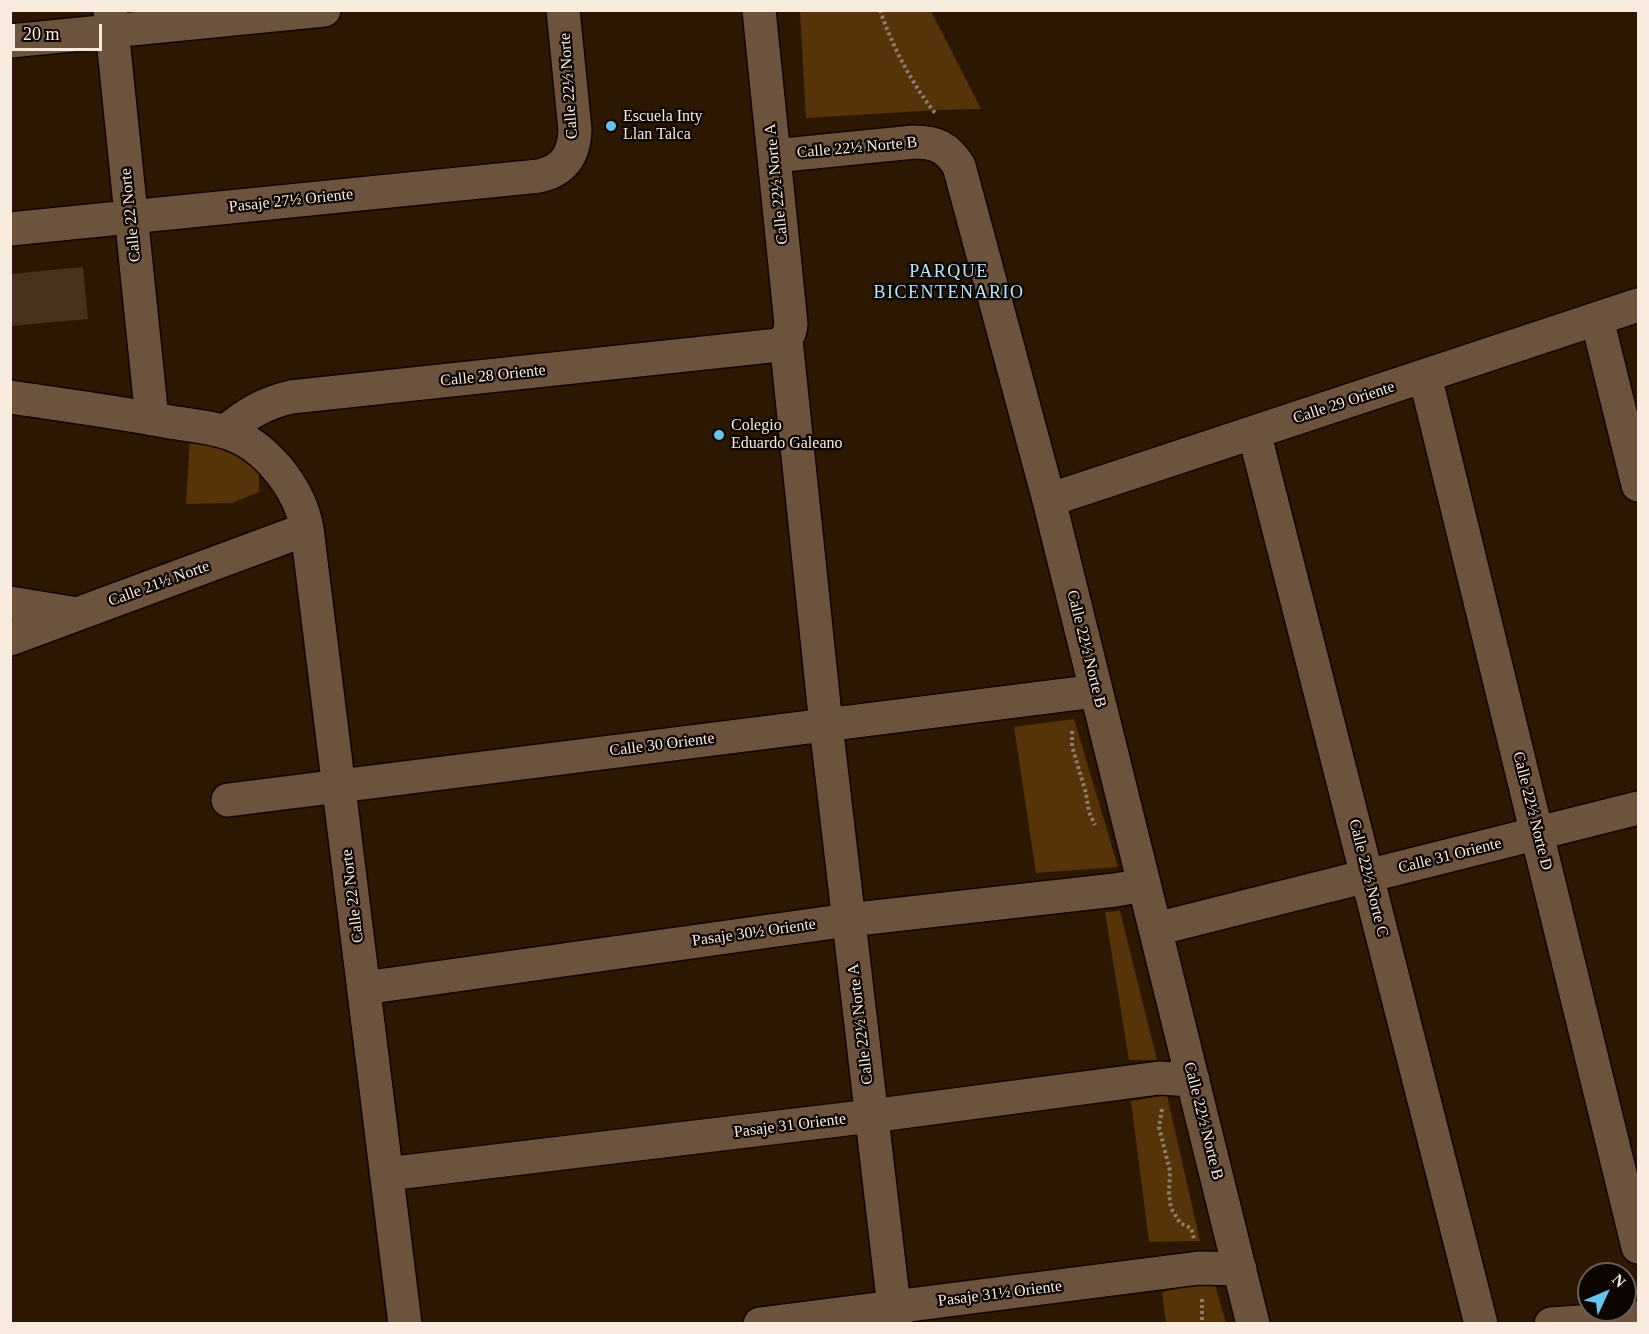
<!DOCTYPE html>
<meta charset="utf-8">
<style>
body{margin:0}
#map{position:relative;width:1649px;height:1334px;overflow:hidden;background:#2b1702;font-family:Georgia,serif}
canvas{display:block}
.frame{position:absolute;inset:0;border:12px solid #f8eadd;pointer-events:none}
.north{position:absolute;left:1577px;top:1262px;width:60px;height:60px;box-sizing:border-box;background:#0d0501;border:2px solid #6b6159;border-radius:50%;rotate:46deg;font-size:16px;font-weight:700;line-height:24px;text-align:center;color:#f8eadd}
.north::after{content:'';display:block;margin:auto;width:21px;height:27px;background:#65c5ee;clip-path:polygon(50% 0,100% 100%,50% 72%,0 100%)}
.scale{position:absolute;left:12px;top:24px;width:90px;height:27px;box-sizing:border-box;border:3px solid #f8eadd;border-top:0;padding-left:8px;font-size:18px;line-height:21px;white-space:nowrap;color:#f8eadd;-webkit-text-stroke:4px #0d0501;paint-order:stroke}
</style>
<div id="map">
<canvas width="1649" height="1334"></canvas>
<div class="frame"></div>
<div class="north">N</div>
<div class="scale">20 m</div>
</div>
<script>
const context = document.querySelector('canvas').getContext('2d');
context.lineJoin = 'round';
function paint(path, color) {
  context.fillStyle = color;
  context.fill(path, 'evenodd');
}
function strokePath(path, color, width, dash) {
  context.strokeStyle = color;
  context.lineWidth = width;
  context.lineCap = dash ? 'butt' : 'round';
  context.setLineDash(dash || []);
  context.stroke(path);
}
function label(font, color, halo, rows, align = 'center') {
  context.font = font + ' Georgia,serif';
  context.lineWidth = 4.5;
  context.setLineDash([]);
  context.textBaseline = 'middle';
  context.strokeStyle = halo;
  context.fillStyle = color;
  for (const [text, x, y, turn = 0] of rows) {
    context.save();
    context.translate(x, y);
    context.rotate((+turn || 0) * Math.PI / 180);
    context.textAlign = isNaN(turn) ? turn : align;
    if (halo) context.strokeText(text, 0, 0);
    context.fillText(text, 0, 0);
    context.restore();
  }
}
const green = new Path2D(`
 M800,11H931L981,109L938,110L806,118Z
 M190,437L238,449L259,470V492L232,503L186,504Z
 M1074,719L1118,867L1036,873L1014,727Z
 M1120,911L1157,1060H1129L1105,912Z
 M1167,1095L1200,1241L1149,1242L1131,1101Z
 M1214,1281L1226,1323H1166L1162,1292Z`);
const building = new Path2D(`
 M83,267L88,319L10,326V274Z`);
const path = new Path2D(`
 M880,10C893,48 911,82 935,113
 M1072,731V746L1086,793L1089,812L1095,825
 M1162,1109L1159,1127L1170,1171L1169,1193L1171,1208L1180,1223L1191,1228L1194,1239
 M1202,1299V1324`);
const minor = new Path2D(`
 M110,10L152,419
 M10,41L324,10
 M774,156L914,142C936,142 947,147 959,166L1049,500L1253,1324
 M10,229L539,176C564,170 574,156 575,130L563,10
 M1597,319L1638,485
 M786,340L826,725L896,1324
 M1425,376L1638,1247
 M10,397C64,405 117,412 170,422C188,425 207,426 225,432C266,444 300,489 307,529L405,1324
 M225,432C246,414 265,403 291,397L779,345C787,339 790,334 791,324L759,10
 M1254,432L1481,1324
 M1049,500L1638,305
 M10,603L77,614
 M10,639L307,529
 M228,800L1096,691
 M1156,929L1638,808
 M364,988L848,920L1115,890L1144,885
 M387,1174L871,1116L1159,1078L1193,1080
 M760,1324L1199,1268L1240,1269
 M1551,1324L1638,1318`);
const markers = [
 [611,126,6,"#65c5ee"],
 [719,435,6,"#65c5ee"]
];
const streetNames = [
 ["Calle 22½ Norte",569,86,-94],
 ["Calle 22½ Norte B",857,148,-5],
 ["Calle 22½ Norte A",777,184,-96],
 ["Pasaje 27½ Oriente",291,201,-6],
 ["Calle 22 Norte",131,215,-96],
 ["Calle 28 Oriente",493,376,-6],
 ["Calle 29 Oriente",1344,403,-18],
 ["Calle 21½ Norte",159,584,-20],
 ["Calle 22½ Norte B",1086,649,76],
 ["Calle 30 Oriente",662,745,-7],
 ["Calle 22½ Norte D",1532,811,76],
 ["Calle 31 Oriente",1450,856,-14],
 ["Calle 22½ Norte C",1368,878,76],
 ["Calle 22 Norte",353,896,-97],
 ["Pasaje 30½ Oriente",754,933,-8],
 ["Calle 22½ Norte A",861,1024,-97],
 ["Calle 22½ Norte B",1203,1121,76],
 ["Pasaje 31 Oriente",790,1126,-7],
 ["Pasaje 31½ Oriente",1000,1294,-7]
];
const poiNames = [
 ["Escuela Inty",623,117],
 ["Llan Talca",623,135],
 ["Colegio",731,426],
 ["Eduardo Galeano",731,444]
];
const neighbourhoodNames = [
 ["PARQUE",949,272],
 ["BICENTENARIO",949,293]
];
paint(green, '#57330a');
paint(building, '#49321d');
strokePath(minor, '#130300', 36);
strokePath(path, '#8d7c6b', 4, [3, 3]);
strokePath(minor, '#6c533d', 33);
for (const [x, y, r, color] of markers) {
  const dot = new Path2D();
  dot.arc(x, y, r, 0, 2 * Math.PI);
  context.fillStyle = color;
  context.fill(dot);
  strokePath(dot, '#0d0501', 2);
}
label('16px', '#f8eadd', '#0d0501', streetNames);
label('16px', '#f8eadd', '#0d0501', poiNames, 'left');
context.letterSpacing = '1.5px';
label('18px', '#b5e6fd', '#0d0501', neighbourhoodNames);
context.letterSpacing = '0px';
</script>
